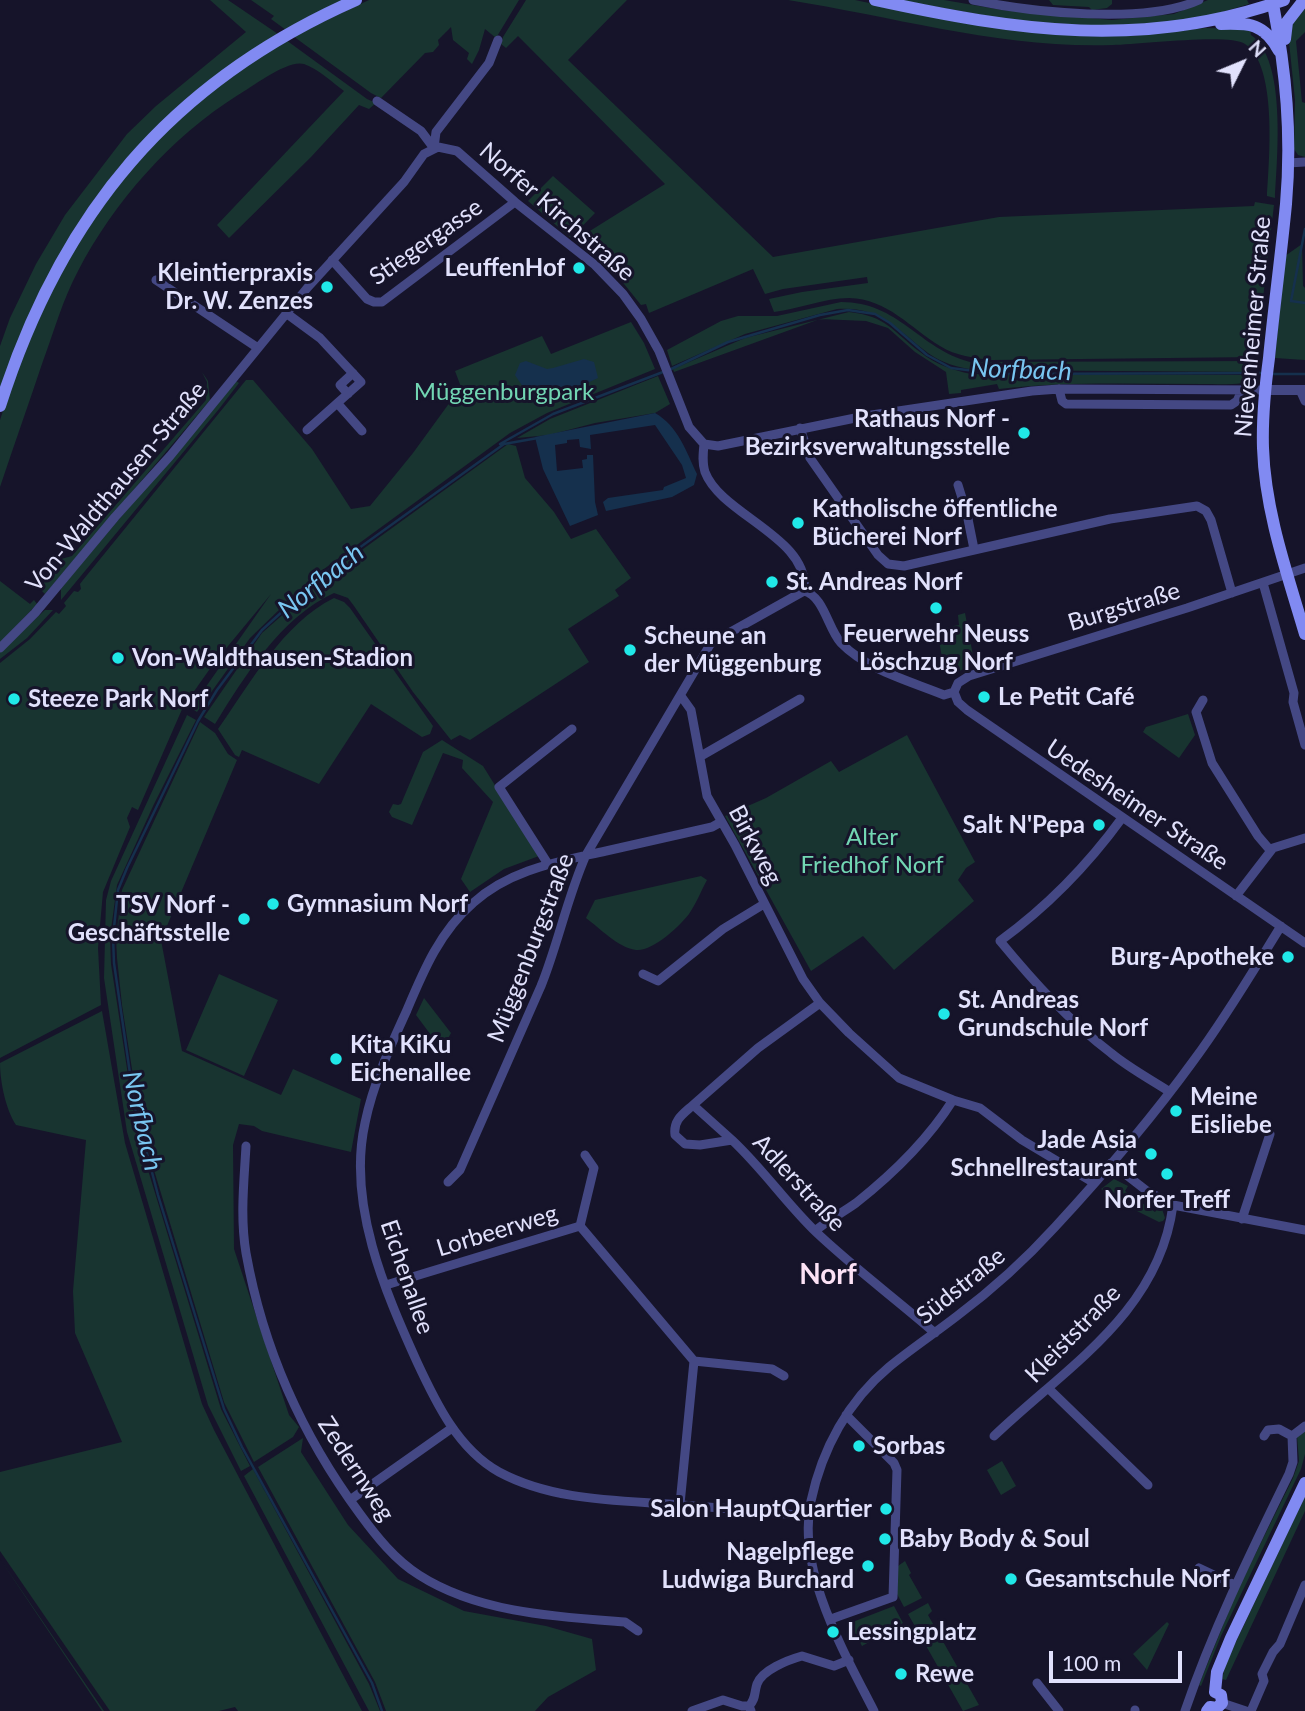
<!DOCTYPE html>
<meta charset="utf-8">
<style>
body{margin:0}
#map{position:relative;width:1305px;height:1711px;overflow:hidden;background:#16142a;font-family:Lato,sans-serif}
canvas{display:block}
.north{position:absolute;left:1207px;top:28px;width:70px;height:70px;-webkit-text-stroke:5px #16142a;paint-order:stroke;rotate:47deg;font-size:19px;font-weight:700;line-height:28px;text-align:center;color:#e1e1fc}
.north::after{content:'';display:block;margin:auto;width:24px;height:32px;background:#e1e1fc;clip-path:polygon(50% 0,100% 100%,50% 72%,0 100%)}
.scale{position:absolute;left:1049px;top:1651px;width:133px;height:32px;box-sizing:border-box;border:4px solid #e1e1fc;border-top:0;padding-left:9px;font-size:21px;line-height:24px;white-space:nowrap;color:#e1e1fc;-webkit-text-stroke:5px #16142a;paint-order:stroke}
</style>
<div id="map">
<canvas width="1305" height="1711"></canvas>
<div class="north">N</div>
<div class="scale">100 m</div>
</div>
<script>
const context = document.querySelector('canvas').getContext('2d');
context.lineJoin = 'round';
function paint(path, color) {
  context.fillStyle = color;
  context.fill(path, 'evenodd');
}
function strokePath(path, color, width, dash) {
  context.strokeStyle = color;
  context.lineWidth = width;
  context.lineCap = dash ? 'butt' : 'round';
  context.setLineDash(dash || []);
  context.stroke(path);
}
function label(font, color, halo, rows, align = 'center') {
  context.font = font + ' Lato,sans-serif';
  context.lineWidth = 6;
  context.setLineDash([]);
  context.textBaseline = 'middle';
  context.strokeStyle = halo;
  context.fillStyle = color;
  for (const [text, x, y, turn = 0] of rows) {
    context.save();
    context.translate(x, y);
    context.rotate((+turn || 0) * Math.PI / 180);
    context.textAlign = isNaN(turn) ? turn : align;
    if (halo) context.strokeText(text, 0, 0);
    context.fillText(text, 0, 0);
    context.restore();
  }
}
const green = new Path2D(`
 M210,0H228L278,34C241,56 213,81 182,109C164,126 143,141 127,159C66,227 30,307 0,391V346L10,318L36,264L65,215L127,134L156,106L246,32Z
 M251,0H345L286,30L271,19L274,16Z
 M369,0H519L496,38L485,29L479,50L472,64L467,59L469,53L453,40L451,27L438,40L439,45L433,52L425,53L381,98L371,93L293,36Z
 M526,0H627L568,60L773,257L999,217L1254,206L1255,202L1274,205L1256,357L992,360C974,358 956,356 940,346C910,328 888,299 849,298C824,298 799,309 774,312L769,299L802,292L868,283L867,277L783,289L765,294L753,269L649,313L646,304L641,305L616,274L577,239L665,184L518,36L506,48L501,44L503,37Z
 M788,0H855L964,23L1131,36L1205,28L1250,29L1251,35C1287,60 1277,158 1275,198L1267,196C1269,160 1278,66 1245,44C1229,33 1138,45 1113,45C1003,49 896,17 788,0Z
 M899,0H944L1002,10L1112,20L1174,14L1208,0H1247L1249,4L1202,18L1119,27L1016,21Z
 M1049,0H1112V4L1107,8L1092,10L1089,7L1053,5Z
 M1305,5V32L1296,41L1302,102L1305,103V157L1298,155L1294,149L1295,100L1288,32L1290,23Z
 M286,40L367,99L376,103L369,109L359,105L311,157L229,238L217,225L344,91C332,82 318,69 304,64C288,59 252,87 238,95C171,137 114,202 78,271C63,299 54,331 43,361C29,403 14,445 0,487V420L22,354L69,255L114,189L160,137L212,89Z
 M553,176L595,213L571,238L528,201Z
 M1302,244L1303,286L1305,288V360L1275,358L1285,256Z
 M841,302C899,302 918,348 970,362L1258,361L1257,372L974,370C957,367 942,363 928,353C896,329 881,306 837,309L745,334L672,366L667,350L721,321L738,316H777Z
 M849,312C887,316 892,331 920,352C935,364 952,370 971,374L1257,375V378C1249,386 1217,384 1204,384C1136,384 1067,381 999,389L997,384L961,390V393L949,394L946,372L915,352L888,328L866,321L820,319L674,372L673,369L745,338Z
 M631,322L644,343L655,369L547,413L510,433L313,577L250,638L197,712L191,708L271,594L214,663L183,707L138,810L132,807L127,818L130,827L103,892L98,948L101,1005L0,1058V663L30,639L56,612L59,614L66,606L64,603L74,591L78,592L81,589L80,584L83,580L246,380H253L312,449L351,509L370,506L413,453L461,387L455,371L542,336L551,354Z
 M202,372L208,381L210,400L45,594L39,588L61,559L72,556L206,400L207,382Z
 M658,376L670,404L655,413L595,423L549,435L517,438L550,419Z
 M236,381L239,383L219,409L61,600V589L70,577Z
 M508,444L516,446L525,478L554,512L571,539L596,529L631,578L615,590L619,596L568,629L589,662L470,740L460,735L451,740L413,692L354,606L348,598L334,593C280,618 245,676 215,724L204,717L262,633L330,573Z
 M0,581L30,604L34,600L37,604L0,643Z
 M334,598L344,602L350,608L433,726L430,734L422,737L371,704L319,784L242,750L239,757L235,755L218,729C250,684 283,623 334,598Z
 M45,610H53L27,638L0,659V652Z
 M965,613L975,666L945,675L937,629L959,625L958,615Z
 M1188,714L1195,735L1179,758L1143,732L1146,727Z
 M187,715L196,720L154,804L117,885L110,937L111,964L137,1134L221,1409L250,1466L241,1471L208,1405L127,1132L104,978L106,900L111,881Z
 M200,722L215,733L228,754L237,760L161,940L182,1051L281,1095L293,1069L361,1099L351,1152L262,1131L254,1126L239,1124L233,1145L234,1249L289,1415L299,1427L293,1437L254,1462L224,1402L141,1127L122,1005L117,958L116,937L122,890Z
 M907,735L975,862L966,868L958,880L974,901L894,970L863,936L811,971L725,816L766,798L831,761L839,772Z
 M442,740L483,766L539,856L504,869L470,892L461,879L493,802L462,768L463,760L443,753L412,825L392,817L389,812L393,804L398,805L401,804L423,752Z
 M701,876L707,880C701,891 696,904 689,914C680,926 652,952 636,950C617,947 601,929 586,918L595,900Z
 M219,974L278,1000L244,1076L186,1050Z
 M424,998L451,1033L442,1050L416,1015Z
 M102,1011L125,1143L202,1404L214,1430L362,1711H238L235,1707L219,1711H110L0,1551V1472L122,1442L75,1333L73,1291L86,1140L16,1125C6,1110 0,1082 0,1063Z
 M1114,1179L1128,1186L1125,1191L1155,1212L1159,1207L1162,1209L1165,1218L1163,1221L1159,1222L1121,1203L1101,1189Z
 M1305,1430V1454L1301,1469L1221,1636L1201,1686L1199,1685L1236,1593L1293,1478L1299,1461L1297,1436Z
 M303,1438L301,1452L348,1525L398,1579L464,1611L546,1626L592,1639L596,1670L548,1697L535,1711H386L375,1682L258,1467Z
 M1002,1461L1016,1486L1001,1495L987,1470Z
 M253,1469L369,1684L380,1711H369L244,1476Z
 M1305,1496V1511L1226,1680L1222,1679L1226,1663Z
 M0,1559L104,1711H102Z
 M905,1561L911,1573L909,1575L922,1598L904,1607L896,1592L898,1566Z
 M928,1603L932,1611L928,1615L979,1705L963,1711L908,1614Z
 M894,1606L903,1623L862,1646L850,1623Z
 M1167,1622L1169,1624L1147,1670L1133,1654Z`);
const water = new Path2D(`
 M584,359L594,362L598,378L560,396H547L538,400C526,394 522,385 515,375L520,363L526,361L547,369L553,368Z
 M655,413C678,426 686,451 697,474L694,485L672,497L606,511L603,502L608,498L663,490L664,487L686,478L682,465L655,425L590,435L591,449L580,447L579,439L567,440V443L555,445L557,471L583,468L582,460L587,459V455H593L595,502L598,515L570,526L543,469L535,437Z`);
const stream = new Path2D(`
 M1305,229L1291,301L1305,303
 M669,370L728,342L820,315L848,310L875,314L890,323L927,355L951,368L999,374L1263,373
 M1270,374H1305
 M504,444L538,438
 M382,1711L372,1683L242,1447L224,1409L158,1195L135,1108L114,963L113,937L118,890L127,868L198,721L217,690L262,630L327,571L504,444H500L553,414L663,372`);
const minor = new Path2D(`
 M973,0C1030,12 1146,25 1199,0
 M377,101L421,131L433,147
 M434,148L436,132L489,63L498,40
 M1288,163L1305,162
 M332,260L367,299L374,302H382L515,202
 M156,280L258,348
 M286,313L320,338L361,382L307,430
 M1059,389L1062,401L1066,404L1231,405L1237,401L1242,390
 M1300,390L1305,401
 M348,394L340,385L353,373
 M338,404L362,431
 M800,428L810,458L878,555L888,564L904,566L1110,519L1197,506L1206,511L1211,520L1232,593
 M704,444L718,446L865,416L1032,391L1059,389L1265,390
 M704,444C703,454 702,463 705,472C721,515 811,538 804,591
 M958,485L967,514L974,549
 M1305,568L1187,608L969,676L958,683L954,692L958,702L967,710L1305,943
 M1263,583L1294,693L1293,702L1305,745
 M804,591C824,596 828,629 841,643C867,670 910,681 944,695L954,692
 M0,648L35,613L115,517L170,456L308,287L404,182L424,154L438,147L457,151L515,202L595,265L623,294L641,319L659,351L689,427L704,444
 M681,696L691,710L707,796L735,845L803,979L820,1003L849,1033L899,1078L953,1100L980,1108L1022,1140L1094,1183
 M1203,700L1196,712L1212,763L1258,836L1270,850
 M701,756L800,699
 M1122,818C1087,866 1048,906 1000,941C1034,982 1069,1021 1111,1053C1129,1068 1150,1079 1170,1092
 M721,822L712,827C677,835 641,843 606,851C558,862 511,869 473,903C440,931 423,972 407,1010C390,1047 373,1084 365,1123C347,1204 385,1291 417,1362C436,1403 458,1449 499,1472C555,1502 621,1500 682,1505C724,1508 767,1512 809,1516
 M548,864L499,787L572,729
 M1236,896L1273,848L1305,838
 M643,974L658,981L723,929L764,904
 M693,1105L732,1140L700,1145L685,1144L675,1135C673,1120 683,1114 693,1105L758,1048L820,1003
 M732,1140C763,1169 786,1203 816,1232C854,1268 896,1299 935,1333
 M246,1146C244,1182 240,1217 246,1253C263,1348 303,1437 360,1514C376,1536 395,1560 419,1575C478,1613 557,1617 625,1622L638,1631
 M585,1155L594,1168L580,1226L694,1361L772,1369L784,1376
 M1111,1163L1147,1191L1173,1205L1305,1230
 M448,1182L460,1170L541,986C558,944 567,898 586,855L711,643L804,591
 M1242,1219L1270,1134
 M815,1231C828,1220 842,1213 856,1203C894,1173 927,1141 953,1100
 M386,1285L580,1226
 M1049,1389L1148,1485
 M994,1436C1066,1367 1159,1313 1173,1205
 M1264,1436L1268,1430L1279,1429L1292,1436
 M350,1500L452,1428
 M680,1504L694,1361
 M1193,1579L1199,1568L1235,1585
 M831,1619L893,1597L897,1470L894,1463L846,1415
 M1037,1683L1059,1711
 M1222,1703L1246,1711
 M692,1711L723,1700L742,1706H749
 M751,1711L749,1706C756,1699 754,1693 757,1684C762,1670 788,1660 802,1656L834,1666L849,1660
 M874,1711C844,1652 796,1570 811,1501C822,1449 848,1401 889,1367C911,1349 935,1333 957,1316C993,1289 1025,1260 1055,1227C1104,1174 1152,1118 1194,1060C1226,1017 1253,971 1281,926
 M1135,1711V1710
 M1185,1711C1213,1629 1251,1552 1289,1474L1293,1462L1292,1436L1305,1426
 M1251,1711L1264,1681L1262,1674L1273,1652L1280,1644L1305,1585`);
const tertiary = new Path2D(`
 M1265,390H1305`);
const secondary = new Path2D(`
 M875,0C1017,31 1144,50 1284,0
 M1273,4C1286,72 1292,135 1286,204C1281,256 1274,307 1269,358C1265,388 1262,417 1263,448C1265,511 1287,573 1305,634
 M1221,24C1249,23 1264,23 1279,51
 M1285,39L1287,22L1304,0
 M0,406C61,214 170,82 356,0
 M1215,1692L1217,1672L1231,1638L1305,1483
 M1207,1711L1210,1707L1217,1708L1222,1703L1221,1695L1215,1692`);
const markers = [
 [579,268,7,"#20e8e8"],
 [327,287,7,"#20e8e8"],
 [1024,433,7,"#20e8e8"],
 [798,523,7,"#20e8e8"],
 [772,582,7,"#20e8e8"],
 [936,608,7,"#20e8e8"],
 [630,650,7,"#20e8e8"],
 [118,658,7,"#20e8e8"],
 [984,697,7,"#20e8e8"],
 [14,699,7,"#20e8e8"],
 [1099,825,7,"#20e8e8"],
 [273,904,7,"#20e8e8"],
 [244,919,7,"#20e8e8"],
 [1288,957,7,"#20e8e8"],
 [944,1014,7,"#20e8e8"],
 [336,1059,7,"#20e8e8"],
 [1176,1111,7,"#20e8e8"],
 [1151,1154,7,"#20e8e8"],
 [1167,1174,7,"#20e8e8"],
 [859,1446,7,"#20e8e8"],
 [886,1509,7,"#20e8e8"],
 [885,1539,7,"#20e8e8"],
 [868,1566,7,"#20e8e8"],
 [1011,1579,7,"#20e8e8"],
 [833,1632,7,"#20e8e8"],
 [901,1674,7,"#20e8e8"]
];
const streetNames = [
 ["Norfer Kirchstraße",557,212,41],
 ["Stiegergasse",426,242,-35],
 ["Nievenheimer Straße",1253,327,-85],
 ["Von-Waldthausen-Straße",116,487,-50],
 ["Burgstraße",1124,607,-17],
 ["Uedesheimer Straße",1137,805,34],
 ["Birkweg",755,845,62],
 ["Müggenburgstraße",531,948,-69],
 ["Adlerstraße",799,1183,47],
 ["Lorbeerweg",497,1231,-17],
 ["Eichenallee",407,1277,71],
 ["Südstraße",961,1286,-39],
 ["Kleiststraße",1073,1334,-46],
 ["Zedernweg",356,1469,57]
];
const poiNames = [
 ["LeuffenHof",565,268,"right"],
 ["Kleintierpraxis",313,273,"right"],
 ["Dr. W. Zenzes",313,301,"right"],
 ["Rathaus Norf -",1010,419,"right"],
 ["Bezirksverwaltungsstelle",1010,447,"right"],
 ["Katholische öffentliche",812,509],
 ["Bücherei Norf",812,537],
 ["St. Andreas Norf",786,582],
 ["Feuerwehr Neuss",936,634,"center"],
 ["Löschzug Norf",936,662,"center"],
 ["Scheune an",644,636],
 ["der Müggenburg",644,664],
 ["Von-Waldthausen-Stadion",132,658],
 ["Le Petit Café",998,697],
 ["Steeze Park Norf",28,699],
 ["Salt N'Pepa",1085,825,"right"],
 ["Gymnasium Norf",287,904],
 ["TSV Norf -",230,905,"right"],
 ["Geschäftsstelle",230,933,"right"],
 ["Burg-Apotheke",1274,957,"right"],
 ["St. Andreas",958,1000],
 ["Grundschule Norf",958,1028],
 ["Kita KiKu",350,1045],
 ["Eichenallee",350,1073],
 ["Meine",1190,1097],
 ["Eisliebe",1190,1125],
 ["Jade Asia",1137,1140,"right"],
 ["Schnellrestaurant",1137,1168,"right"],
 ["Norfer Treff",1167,1200,"center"],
 ["Sorbas",873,1446],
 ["Salon HauptQuartier",872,1509,"right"],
 ["Baby Body & Soul",899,1539],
 ["Nagelpflege",854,1552,"right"],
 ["Ludwiga Burchard",854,1580,"right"],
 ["Gesamtschule Norf",1025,1579],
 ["Lessingplatz",847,1632],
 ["Rewe",915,1674]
];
const parkNames = [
 ["Müggenburgpark",504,392],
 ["Alter",872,837],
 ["Friedhof Norf",872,865]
];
const waterNames = [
 ["Norfbach",1021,370,2],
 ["Norfbach",321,581,-39],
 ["Norfbach",142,1121,77]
];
const quarterNames = [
 ["Norf",828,1275]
];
paint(green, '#183430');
paint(water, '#15304d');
strokePath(stream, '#15304d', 2.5);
strokePath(minor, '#444884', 9);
strokePath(tertiary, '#444884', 10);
strokePath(secondary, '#818af2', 12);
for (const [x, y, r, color] of markers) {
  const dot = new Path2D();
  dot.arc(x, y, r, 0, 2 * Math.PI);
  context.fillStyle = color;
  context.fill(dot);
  strokePath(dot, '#16142a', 2.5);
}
label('24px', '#e1e1fc', '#16142a', streetNames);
label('bold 24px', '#e1e1fc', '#16142a', poiNames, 'left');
label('24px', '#72d6b3', '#16142a', parkNames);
label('italic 26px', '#79c6f1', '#16142a', waterNames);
label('bold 28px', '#fce2f5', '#16142a', quarterNames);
</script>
